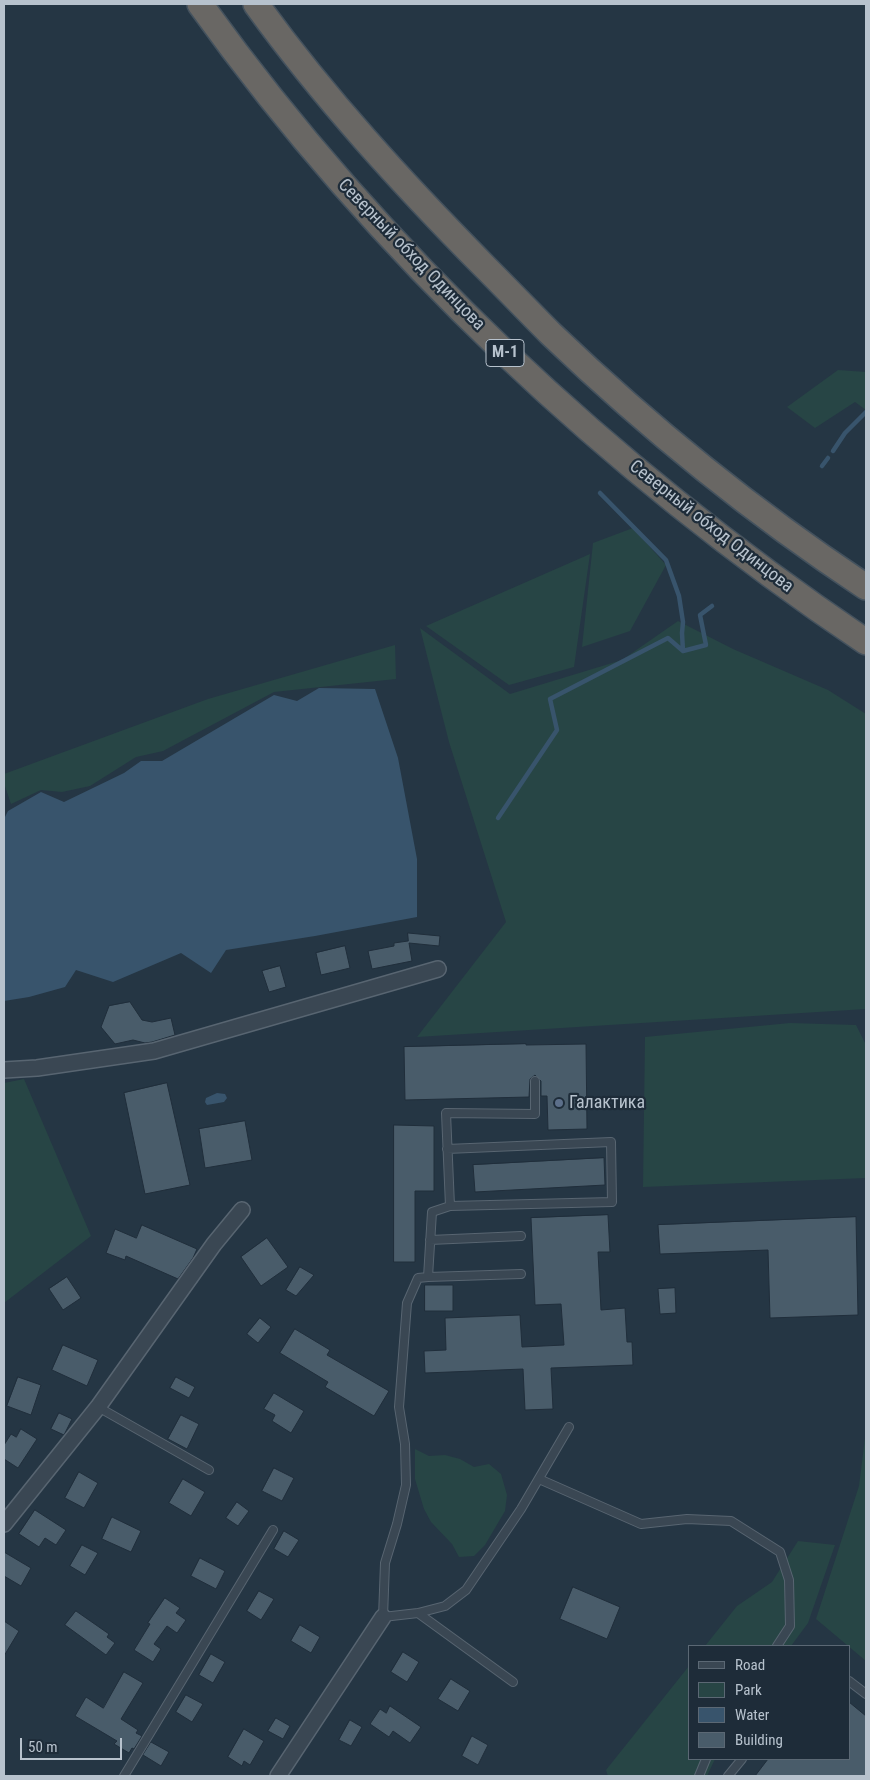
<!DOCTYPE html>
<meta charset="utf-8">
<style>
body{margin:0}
#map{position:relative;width:870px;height:1780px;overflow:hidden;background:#253644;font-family:"Roboto Condensed",sans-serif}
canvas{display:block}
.frame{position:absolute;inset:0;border:5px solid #b7c2cd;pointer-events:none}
.legend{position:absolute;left:688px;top:1645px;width:162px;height:115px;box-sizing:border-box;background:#1e2c39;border:1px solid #5b6874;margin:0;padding:6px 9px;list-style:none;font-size:15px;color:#b7c2cd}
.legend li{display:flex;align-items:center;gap:10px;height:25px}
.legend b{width:25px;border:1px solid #5b6874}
.scale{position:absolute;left:20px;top:1738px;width:102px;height:22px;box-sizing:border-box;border:2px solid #b7c2cd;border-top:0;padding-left:6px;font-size:15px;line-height:18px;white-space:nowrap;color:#b7c2cd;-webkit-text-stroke:4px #1e2c39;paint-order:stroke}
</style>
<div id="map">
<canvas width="870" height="1780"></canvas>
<div class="frame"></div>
<ul class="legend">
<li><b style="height:6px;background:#3a4753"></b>Road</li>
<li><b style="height:14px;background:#274545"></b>Park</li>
<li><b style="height:14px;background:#38546c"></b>Water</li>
<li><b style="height:14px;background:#495c6a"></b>Building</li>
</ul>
<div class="scale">50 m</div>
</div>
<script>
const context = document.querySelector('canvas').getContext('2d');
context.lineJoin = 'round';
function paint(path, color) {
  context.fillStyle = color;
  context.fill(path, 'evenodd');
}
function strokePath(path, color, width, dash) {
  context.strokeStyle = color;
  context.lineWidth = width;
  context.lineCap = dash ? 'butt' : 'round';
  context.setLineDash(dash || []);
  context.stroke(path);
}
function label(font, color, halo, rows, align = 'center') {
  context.font = font + ' "Roboto Condensed",sans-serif';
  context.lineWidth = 4.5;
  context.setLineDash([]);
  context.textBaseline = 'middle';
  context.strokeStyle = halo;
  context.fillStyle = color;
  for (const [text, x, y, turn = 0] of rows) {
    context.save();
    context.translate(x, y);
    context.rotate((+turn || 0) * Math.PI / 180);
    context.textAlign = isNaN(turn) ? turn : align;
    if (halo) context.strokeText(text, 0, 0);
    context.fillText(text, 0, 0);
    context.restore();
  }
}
const green = new Path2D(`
 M838,370L866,372V410L855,402L815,428L787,407Z
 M633,528L666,565L630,631L582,647L593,543Z
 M590,554L574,667L509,685L426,626Z
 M678,621L733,649L828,690L866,714V1009L417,1037L506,922L449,742L420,628L510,694L622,660Z
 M395,645L396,679L274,692L163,751L136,757L90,786L62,792L41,790L11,804L4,783V774L208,699Z
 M790,1023L856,1025L866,1045V1178L643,1187L645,1037Z
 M24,1079L91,1236L4,1303V1083Z
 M866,1430V1661L816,1619L859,1486Z
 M415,1449L429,1456L445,1455L460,1459L474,1467L489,1464L501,1474L507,1495L505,1511L485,1545L474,1556L459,1557L452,1544L431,1522L424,1509L415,1479Z
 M798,1541L835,1545L808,1623L791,1646H705L737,1606L772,1582Z
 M689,1666V1759H715L707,1776H608L606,1770Z`);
const water = new Path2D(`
 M319,688L375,689L398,758L417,859V917L315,936L226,950L211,973L181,953L113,982L76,970L65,987L29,997L4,1001V819L8,811L41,792L64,802L124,773L141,761H162L274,695L297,701Z
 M217,1093L225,1094L227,1098L224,1102L207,1105L205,1102L206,1098Z`);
const stream = new Path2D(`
 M833,451L845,433L866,412
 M822,466L828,458
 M600,493L666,560L679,596L683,622L682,633L683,651
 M498,818L557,730L550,699L668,638L683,651L706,645L700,615L712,606`);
const building = new Path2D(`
 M408,933L440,936L439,946L409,943L412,961L372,969L368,951L394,946V943L408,941Z
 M345,946L350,968L321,975L316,953Z
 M280,966L286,987L269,992L262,971Z
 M130,1002L142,1020L152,1022L171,1018L175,1035L152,1042L145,1043L133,1040L115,1044L101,1027L109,1006Z
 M526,1044V1045L586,1044L587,1129L548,1130L547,1096H541V1081L535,1075L530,1079L529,1097L405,1100L404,1047Z
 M167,1083L190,1185L145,1194L124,1093Z
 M245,1121L252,1160L205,1168L199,1129Z
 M394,1125L434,1126V1191H415V1262H394Z
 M604,1158L605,1185L475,1192L473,1165Z
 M608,1215L610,1252H598L601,1310L625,1308L627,1342H632L633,1365L551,1368L553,1409L525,1410L523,1369L425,1373L424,1351L446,1350L445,1318L520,1315L522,1347L564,1345L561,1304L535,1305L531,1218Z
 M856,1217L858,1315L770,1318L768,1250L660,1254L658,1225Z
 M142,1225L197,1249L193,1258L178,1279L126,1256L125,1260L106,1253L115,1229L136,1238Z
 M267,1238L288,1267L261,1286L241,1257Z
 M300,1267L314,1275L296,1296L286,1290Z
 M67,1277L81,1298L63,1310L49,1289Z
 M425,1285H453V1311H425Z
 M675,1288L676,1313L660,1314L658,1289Z
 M260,1318L271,1327L258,1343L247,1334Z
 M295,1329L330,1350L327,1355L389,1391L374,1416L325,1387L328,1382L280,1353Z
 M63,1345L98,1360L87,1386L52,1370Z
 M18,1377L41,1385L31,1415L7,1406Z
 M176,1377L195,1387L189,1398L170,1388Z
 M274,1393L304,1411L291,1433L272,1421L275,1415L264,1409Z
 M59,1413L72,1419L64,1435L51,1429Z
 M181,1415L199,1424L187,1449L168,1439Z
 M21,1429L37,1439L18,1468L4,1459V1445L11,1434L16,1437Z
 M274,1468L294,1478L282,1501L262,1491Z
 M79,1472L98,1483L84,1508L65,1498Z
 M183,1479L205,1492L191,1516L169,1503Z
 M237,1502L249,1511L238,1526L226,1518Z
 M35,1510L66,1530L56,1545L45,1538L39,1547L19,1534Z
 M112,1517L141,1531L131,1552L102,1539Z
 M284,1531L299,1540L288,1557L274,1549Z
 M82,1545L98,1553L85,1575L70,1566Z
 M4,1552L31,1568L21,1586L4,1576Z
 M200,1558L225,1571L216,1589L191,1576Z
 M573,1587L620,1607L607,1639L560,1619Z
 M259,1591L274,1599L261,1620L247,1611Z
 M165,1598L180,1608L176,1613L186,1620L177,1633L167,1626L154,1644L161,1649L153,1662L134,1650L150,1624L148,1623Z
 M76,1611L109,1634L107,1637L115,1643L106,1655L65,1625Z
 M4,1621L19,1631L4,1656Z
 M300,1625L320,1637L311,1653L291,1641Z
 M403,1652L419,1662L407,1682L391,1672Z
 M211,1654L225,1662L213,1683L199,1675Z
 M124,1672L143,1683L121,1719L138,1730L136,1733L142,1736L134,1749L132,1748L129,1753L114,1744L117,1741L75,1716L86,1697L103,1708Z
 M451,1679L470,1691L458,1711L438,1699Z
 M186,1695L203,1704L192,1722L176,1712Z
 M849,1702L866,1716V1776H755L768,1759H849Z
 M390,1706L421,1727L410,1743L393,1731L389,1737L370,1724L380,1709L386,1713Z
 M276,1718L290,1726L283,1739L268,1731Z
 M350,1720L362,1727L351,1746L339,1740Z
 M244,1729L264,1741L250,1765L244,1761L242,1766L228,1757Z
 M472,1736L488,1745L478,1765L462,1756Z
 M151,1742L169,1752L161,1766L143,1755Z`);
const service = new Path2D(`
 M535,1081V1114L446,1113L450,1206L432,1212L428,1277L418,1278L407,1303L399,1407L405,1444L406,1485L397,1524L385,1563L383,1617L418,1613L445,1606L466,1590L521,1509L569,1427
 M447,1149L611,1142L612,1202L450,1206
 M430,1240L521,1236
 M428,1277L521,1274
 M98,1407L209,1470
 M539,1479L641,1524L687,1519L731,1521L780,1552L789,1580L790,1626L777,1646
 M418,1613L513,1682
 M849,1681L866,1694
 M124,1776L273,1530
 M699,1776L706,1759
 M728,1776L742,1759`);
const minor = new Path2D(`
 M4,1070L37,1068L154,1051L438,969
 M4,1524L98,1407L214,1244L242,1210
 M278,1776L383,1617`);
const trunk = new Path2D(`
 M200,4C380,255 611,470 866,642
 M256,4C324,98 403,184 485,267C507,289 529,312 551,334C648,427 754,513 866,587`);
const markers = [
 [559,1103,5,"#5c6f8a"]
];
const shields = [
 [505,353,38]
];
const shieldNames = [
 ["М-1",505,353]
];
const streetNames = [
 ["Северный обход Одинцова",411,255,46],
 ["Северный обход Одинцова",711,527,38]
];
const poiNames = [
 ["Галактика",569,1103]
];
paint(green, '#274545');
paint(water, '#38546c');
strokePath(stream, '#38546c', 4.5);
paint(building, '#495c6a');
strokePath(building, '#202e3b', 1);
strokePath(service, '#586571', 10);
strokePath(minor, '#586571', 18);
strokePath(trunk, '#44525e', 28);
strokePath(service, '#3a4753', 8);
strokePath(minor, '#3a4753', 15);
strokePath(trunk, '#696764', 25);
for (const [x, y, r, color] of markers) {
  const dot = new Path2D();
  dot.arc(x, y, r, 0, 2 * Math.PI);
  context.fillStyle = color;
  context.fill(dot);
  strokePath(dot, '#1e2c39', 2);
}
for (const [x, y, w] of shields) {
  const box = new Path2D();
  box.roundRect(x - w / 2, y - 13.5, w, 27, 4);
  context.fillStyle = '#1e2c39';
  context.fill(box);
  strokePath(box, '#b7c2cd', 1);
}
label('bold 16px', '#b7c2cd', null, shieldNames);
label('18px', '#b7c2cd', '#1e2c39', streetNames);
label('18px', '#b7c2cd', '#1e2c39', poiNames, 'left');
</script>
